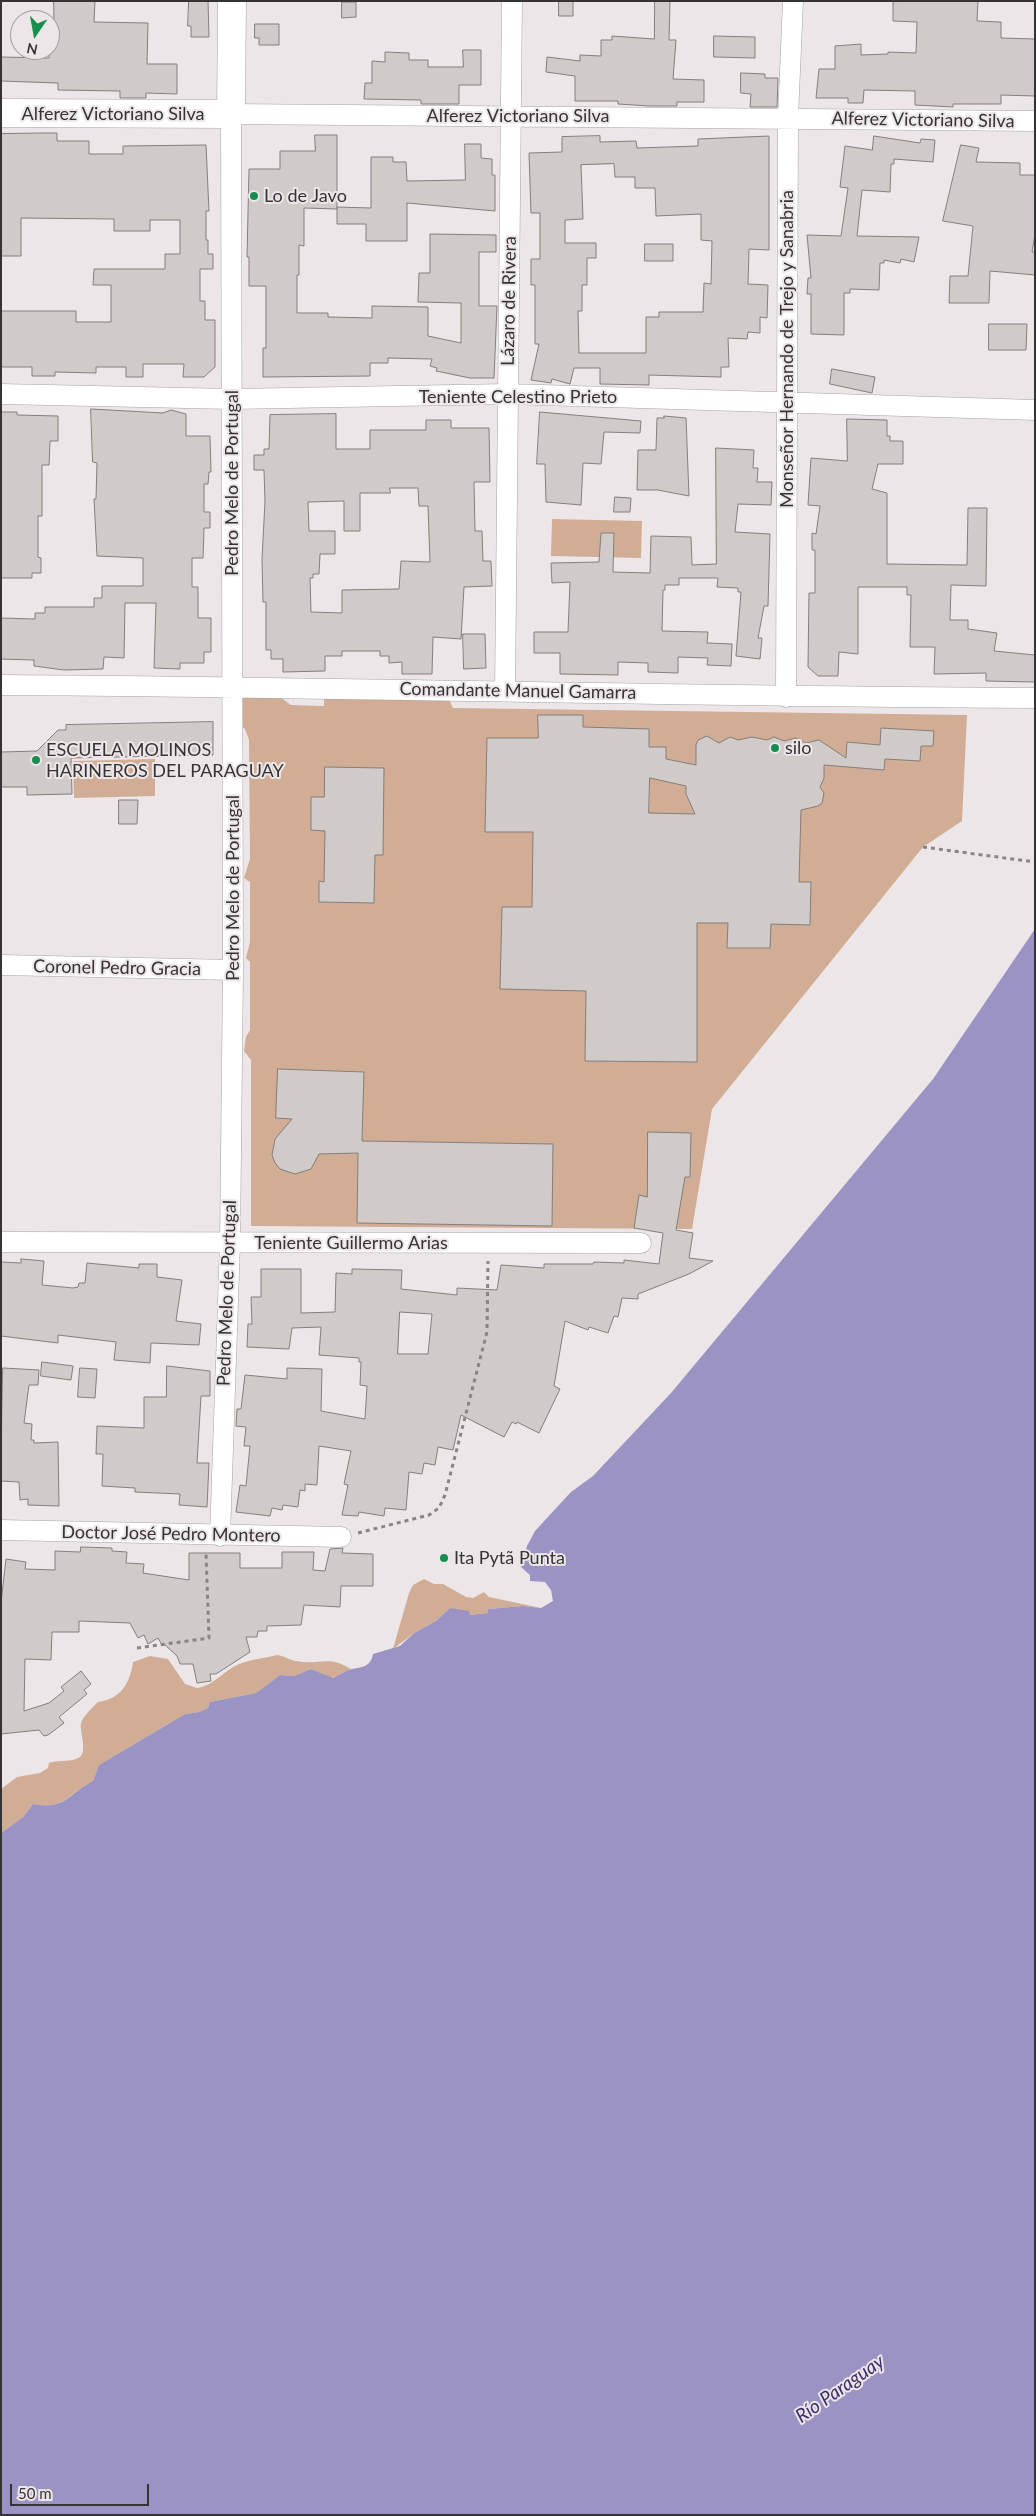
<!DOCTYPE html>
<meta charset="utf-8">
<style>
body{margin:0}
#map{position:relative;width:1036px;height:2516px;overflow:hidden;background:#ece6e8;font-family:Lato,sans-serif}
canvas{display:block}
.frame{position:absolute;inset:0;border:2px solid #363334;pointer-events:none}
.north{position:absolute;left:10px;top:10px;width:50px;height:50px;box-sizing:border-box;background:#ece6e8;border:1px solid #a39ea0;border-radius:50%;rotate:192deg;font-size:14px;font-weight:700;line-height:20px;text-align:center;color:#363334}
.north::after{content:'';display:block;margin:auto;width:18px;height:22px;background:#158f4b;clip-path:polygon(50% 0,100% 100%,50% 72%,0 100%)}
.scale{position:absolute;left:10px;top:2484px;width:139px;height:22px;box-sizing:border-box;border:2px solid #363334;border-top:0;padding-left:6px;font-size:15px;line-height:18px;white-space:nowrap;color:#363334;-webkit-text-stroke:4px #ece6e8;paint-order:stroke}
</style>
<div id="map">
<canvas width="1036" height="2516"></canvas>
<div class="frame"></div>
<div class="north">N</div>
<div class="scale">50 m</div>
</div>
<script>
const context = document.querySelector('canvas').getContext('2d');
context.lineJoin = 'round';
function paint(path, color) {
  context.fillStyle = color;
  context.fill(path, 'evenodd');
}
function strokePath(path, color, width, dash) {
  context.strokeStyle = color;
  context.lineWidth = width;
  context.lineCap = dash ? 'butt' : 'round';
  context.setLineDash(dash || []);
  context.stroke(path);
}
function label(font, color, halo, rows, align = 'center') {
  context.font = font + ' Lato,sans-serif';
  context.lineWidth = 4;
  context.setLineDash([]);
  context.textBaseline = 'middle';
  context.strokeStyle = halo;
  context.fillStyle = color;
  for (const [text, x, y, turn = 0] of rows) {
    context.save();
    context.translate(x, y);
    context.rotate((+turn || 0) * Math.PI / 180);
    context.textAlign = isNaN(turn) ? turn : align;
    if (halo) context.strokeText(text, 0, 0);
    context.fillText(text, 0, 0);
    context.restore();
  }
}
const green = new Path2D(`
 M552,519L642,521L641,558L551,556Z
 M241,695L280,697L291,705L324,706V697L447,695L453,708L967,715L962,821L923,847L712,1109L692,1229L251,1226V1060L244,1051L246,1037L250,1030V962L246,958L250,942V882L244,878L250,859L249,740L245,729L237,723Z
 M155,759V796L74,798L73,761Z
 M424,1579L434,1584H443L466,1597L473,1598L484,1592L489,1597L541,1608L523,1606L488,1609V1613L470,1615L450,1608L436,1621L414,1633L393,1649L409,1593L413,1585Z
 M277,1655C285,1656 289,1660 296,1661C319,1666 327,1654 351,1669L332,1678L311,1669L294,1676L280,1675L256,1693L210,1702L208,1708L199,1712L185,1714L99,1765L93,1781C66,1794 67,1810 33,1804L23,1817L1,1833V1789L17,1777L40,1773L48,1768L49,1763C58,1760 68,1762 76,1759C90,1755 79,1733 81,1723C84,1715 92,1708 98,1702C121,1699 130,1683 133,1662L150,1656L168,1659L185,1684L197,1688C216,1685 224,1669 242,1663C253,1659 266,1658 277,1655Z`);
const water = new Path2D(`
 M1035,929V2515H1V1833L23,1817L33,1804C67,1810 67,1794 93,1781L99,1765L185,1714L199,1712L208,1708L210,1702L256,1693L280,1675L294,1676L311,1669L333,1678C339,1675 345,1671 352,1669C362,1667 371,1667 373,1654L400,1646L414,1633L436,1621L450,1608L469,1611L470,1615L488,1613V1609L523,1606L541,1608L553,1601L551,1590L545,1582L530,1581V1575L521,1567L527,1546L535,1531L571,1492L593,1476L671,1393L933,1079Z`);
const building = new Path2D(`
 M54,1H95L94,22L148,23L147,64H177V94L146,93V98H120V91L58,90V83L1,81V57L49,58L50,40H54Z
 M189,1H208L209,37H191V26H188Z
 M559,1H573V16H559Z
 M655,1H670L669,40H676L673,79L704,80V102H677V106H650L618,104V101H575V76L546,72L547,57L580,61V55L601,56V40H612V36L654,39Z
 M978,1L977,21L1001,22V38L1035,39V96L1001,95V104H953V107L915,105V91L864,90L863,103H848V98H816L819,69H835V46L861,44V55L888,54V52L916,53L917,22L893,21V2Z
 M342,2H356V17L342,18Z
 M255,24H279V45H259V38H255Z
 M714,36L755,37V58L714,57Z
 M463,50H481V85H459V104H421V100L364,99L365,83H372V61L385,62V52L409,53V60H428V67H463Z
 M741,73L765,74V78H778L777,107H750L751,94L741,93Z
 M42,133H57V141H89V154H123V146L206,145L209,211H206V240H208V254H213V269H200V301H205V320H215V367L204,377H183L184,364H143V377H126V367H96V373L55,372V376H32V367H1V311H76V322H111V285H93L94,269H165V254H180V220H150V231H114V219L21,218V256H1V134Z
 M315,135H337V209L304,208V246L299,245V275H297V313H328V317L372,318V306L428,307V336L461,343V303L418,302L419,273H430V234L496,235V252H479V306H497L494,378H470L436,371L437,368L430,366L432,359L388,358V363H370V376L263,377V348H266V286H249V257H247L249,169H280V151H315Z
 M600,136V142L636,141L637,148L698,146V139L769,136V250L749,249L748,284L768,285L767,318L760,317V333L748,332L747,339L728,338L729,367H721V377L649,375V385L600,384V368H574L570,384L552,379L551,383L531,380L539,344H535V285H531V259H540V213H531L529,153L562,152V137ZM614,164L615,177H635V188H655L656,216L701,214V240L712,241L711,284L704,283L703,312H659V317H646V353H579L578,311H582V285H587V258H596V243H565V220L583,219L581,165Z
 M874,136L920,143L921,139L935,140L933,162L894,159V164H891L890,192L862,190L857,236L919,237L914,262L901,259L900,263L884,260V263H880L879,290L850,289V293H844V335L811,334V294H807L808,278H811L807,235L841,236L848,188L840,187L845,146L872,150Z
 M465,144H481V158L492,159V175H495V211L407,203V241H366V224H337V207L371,208V157H393V162H406L407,181L465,180Z
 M961,145L979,148L976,162L1020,163V175H1035V234L1032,252H1035V275L990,271L989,303H949L950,276H968L973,226L943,221Z
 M645,244H673V261H645Z
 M989,324H1027L1026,350H989Z
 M832,369L875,377L872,393L830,384Z
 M91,409L163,413L171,410L186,414V436H210L211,472H209L208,484H204V512H210V528H204L203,558H192V587H198V618H211V652H204V663H180V669L154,668L156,603H125L124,658L104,657L103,669L64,670L34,666V660L1,659V618L35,619V613H45V607H94V598H102V586H143V558L97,556L94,499H96L97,463L93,462Z
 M1,412H17V415L58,416V441H50L49,465H42V516H38V557L41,558V573H32V578H1Z
 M540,412L641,421L640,433L604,432L601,464L583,463L581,505L546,502L545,464H537Z
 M336,414V449H370V430H426V420H451V428H489L490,482H474L475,531H482L483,561H491L492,586L464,587L461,639L433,637L432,674H402V662L389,663V656H380V651H342V656H325V671L283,672V659H271V650H266V602H263L262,560L265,501L264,470H254V455H264V449H269L270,415ZM390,488H418L419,506H428L430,562L401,561L399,589L342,590V613L311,612L310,578H313V574H319L320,554H335V531H309L308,502L344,501V531H360V493H390Z
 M664,416L686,418L689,496L658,490H637L638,450H656L657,418H664Z
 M847,419L887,420V436H890V441H903V464H878L872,489L887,493V564L967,565L968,508H987L986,586L951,585L950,620H968V629L997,633L994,651L1035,655V682L986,681V673L934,674L935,647H910L911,595H907V587H858V654L839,652L838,676H818L808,667L809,593H815V550H812V533L816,534L820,506L808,505L811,458L847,461Z
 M716,448L754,450L753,468H758L757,482H772L771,505L738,504L735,532L770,534L768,606H764L758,638H762L760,659L736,656L741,592H738V588L717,587L718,578H679V585H665V590H663L662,631L708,632L707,643L732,644L731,666L707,665L708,658L678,657V673L648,672V663L618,662V675L560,674V653H534V632H568L570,582L552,583L551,563L599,562L601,533H614L613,572L650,573L651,536L691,537L692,565L716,564Z
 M615,497L631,498L630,512H614Z
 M463,634H485L486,668L464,669Z
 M538,715H583V727L649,729V747H666V759L696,765V745L698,740L707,736L719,743L730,737L738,740L752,737L767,740L774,737L784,741L796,738L806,743L819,740L846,758L847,742L880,745L881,728L934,731L933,746H921L920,761L885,759L884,770L824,765V778L820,787L824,793L822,803L818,806L801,810L799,882H811L810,925L771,924L770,948H727L728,923H697V1062L585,1061L586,991L500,989L502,907H532L533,832H485L487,738H538ZM650,778L686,786V794L695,814L649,813Z
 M213,722V755L71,758L72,794L27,795V787H1V752L37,751L58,730H66V725Z
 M325,767L384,768L383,855H375L374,903L319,902V881L324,882L325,831L311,830V797H324Z
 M119,800H138L137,824H119Z
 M278,1069L364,1072L362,1141L553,1144L552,1226L357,1223L358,1153L319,1154L311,1169L295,1174L280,1169L275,1163L272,1155L275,1139L292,1119L276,1118Z
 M648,1132L691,1133L690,1177H685L676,1230L693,1233L689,1258L713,1261L689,1274L638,1294V1299L622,1298L618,1317L614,1316L608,1333L589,1327L588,1330L565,1321L554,1386L560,1389L539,1433L517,1422L516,1424L512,1422L504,1437L461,1415L453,1450L438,1447L435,1465L424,1463L422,1474L409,1472L406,1510L385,1508L384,1516L359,1512L358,1516L342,1515L348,1485L344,1484L351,1451L319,1446L317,1485L305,1484V1491L300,1490L298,1507L283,1505L282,1510L272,1508L270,1516L236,1512L240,1485L246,1486L250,1446H244L246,1427L236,1426L237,1409H241L245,1375L287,1379V1368L322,1369L321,1411L365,1419L367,1386L360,1385L361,1362H359V1358L319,1355L321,1327L292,1328L289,1349L247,1347L248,1324H252L251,1297H261V1269H301V1313L335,1312L336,1273L352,1274V1269L402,1270L401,1289L457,1295V1288L497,1290L501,1265L544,1268V1264H593L594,1262L624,1263V1260L659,1264L663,1233L634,1228L639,1195L647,1197ZM400,1312L432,1314L428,1354H398Z
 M21,1259L44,1261L42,1285L73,1288L78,1287L79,1283H85L87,1263L139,1268V1264H157V1277L182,1280L176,1321L201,1324L199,1345L151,1343L150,1363L114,1360L116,1342L58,1335V1343L1,1336V1262L21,1263Z
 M42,1362L73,1366L71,1380L41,1376Z
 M167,1366L210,1371V1396H201L197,1463H209L207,1507L179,1505L180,1494L135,1492V1488L102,1486L103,1454H96L97,1426L144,1428V1397H166Z
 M3,1368L39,1370L38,1385H29L24,1423L32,1424L31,1440H34V1443L58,1442L59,1506L28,1505V1499L20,1500L19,1482L1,1481Z
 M80,1368L97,1369L95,1398L78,1397Z
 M81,1547L112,1548V1551L127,1552L126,1563L144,1564L143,1573L189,1580V1553H240V1568H282V1552H314L313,1570L325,1571L330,1549L343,1548L342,1553L373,1554V1586H341L340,1607L304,1605L301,1625L267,1626V1631H258L257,1637H246L250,1652L216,1674H210L211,1681L197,1683L193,1664H180L177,1656L164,1644L162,1645L158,1638L148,1644L144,1635L138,1638L130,1623L79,1621V1632H52L51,1660L25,1659L24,1711L49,1703L64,1691L61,1687L81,1671L91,1684L84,1690L87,1694L59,1717L64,1723L48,1735L44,1736L39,1730L1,1734V1603L6,1559L26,1562L25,1569L55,1570V1551L80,1552Z`);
const path = new Path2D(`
 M923,847L1035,862
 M358,1533L429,1515L439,1508L445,1495L487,1332L488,1261
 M137,1648L209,1638L206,1553`);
const street = new Path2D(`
 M1,394L232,399L508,394L1035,410
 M1,685C346,687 690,697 1035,698
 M505,691L512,1
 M786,697L788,118L793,1
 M1,965L233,970
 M1,1242L641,1243
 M1,1530L341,1537
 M220,1536L230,1243L233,970L231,114L1035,121`);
const secondary = new Path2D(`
 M1,113L231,114L232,1`);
const markers = [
 [254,196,5,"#158f4b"],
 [775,748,5,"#158f4b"],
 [36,760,5,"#158f4b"],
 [444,1558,5,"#158f4b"]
];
const streetNames = [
 ["Alferez Victoriano Silva",113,114],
 ["Alferez Victoriano Silva",518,116],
 ["Alferez Victoriano Silva",923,120,1],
 ["Lázaro de Rivera",509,301,-89],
 ["Monseñor Hernando de Trejo y Sanabria",787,349,-90],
 ["Teniente Celestino Prieto",518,397],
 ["Pedro Melo de Portugal",232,483,-90],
 ["Comandante Manuel Gamarra",518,691,1],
 ["Pedro Melo de Portugal",233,888,-90],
 ["Coronel Pedro Gracia",117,968,1],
 ["Teniente Guillermo Arias",351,1243],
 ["Pedro Melo de Portugal",227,1293,-88],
 ["Doctor José Pedro Montero",171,1534,1]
];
const poiNames = [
 ["Lo de Javo",264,196],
 ["silo",785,748],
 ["ESCUELA MOLINOS",46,750],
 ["HARINEROS DEL PARAGUAY",46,771],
 ["Ita Pytã Punta",454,1558]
];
const waterNames = [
 ["Río Paraguay",840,2389,-35]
];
paint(green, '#d0ad94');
paint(water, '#9a93c4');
paint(building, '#d0cac9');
strokePath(building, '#847e7d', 1);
strokePath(street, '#a7a1a3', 21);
strokePath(secondary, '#a7a1a3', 29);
strokePath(path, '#898486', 3, [4, 4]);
strokePath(street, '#fff', 20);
strokePath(secondary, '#fff', 28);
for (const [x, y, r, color] of markers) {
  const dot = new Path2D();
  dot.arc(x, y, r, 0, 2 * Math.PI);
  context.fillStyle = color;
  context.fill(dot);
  strokePath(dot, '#ece6e8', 2);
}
label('18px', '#363334', '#ece6e8', streetNames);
label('18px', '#363334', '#ece6e8', poiNames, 'left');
label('italic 19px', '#3c2d6a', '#ece6e8', waterNames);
</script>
